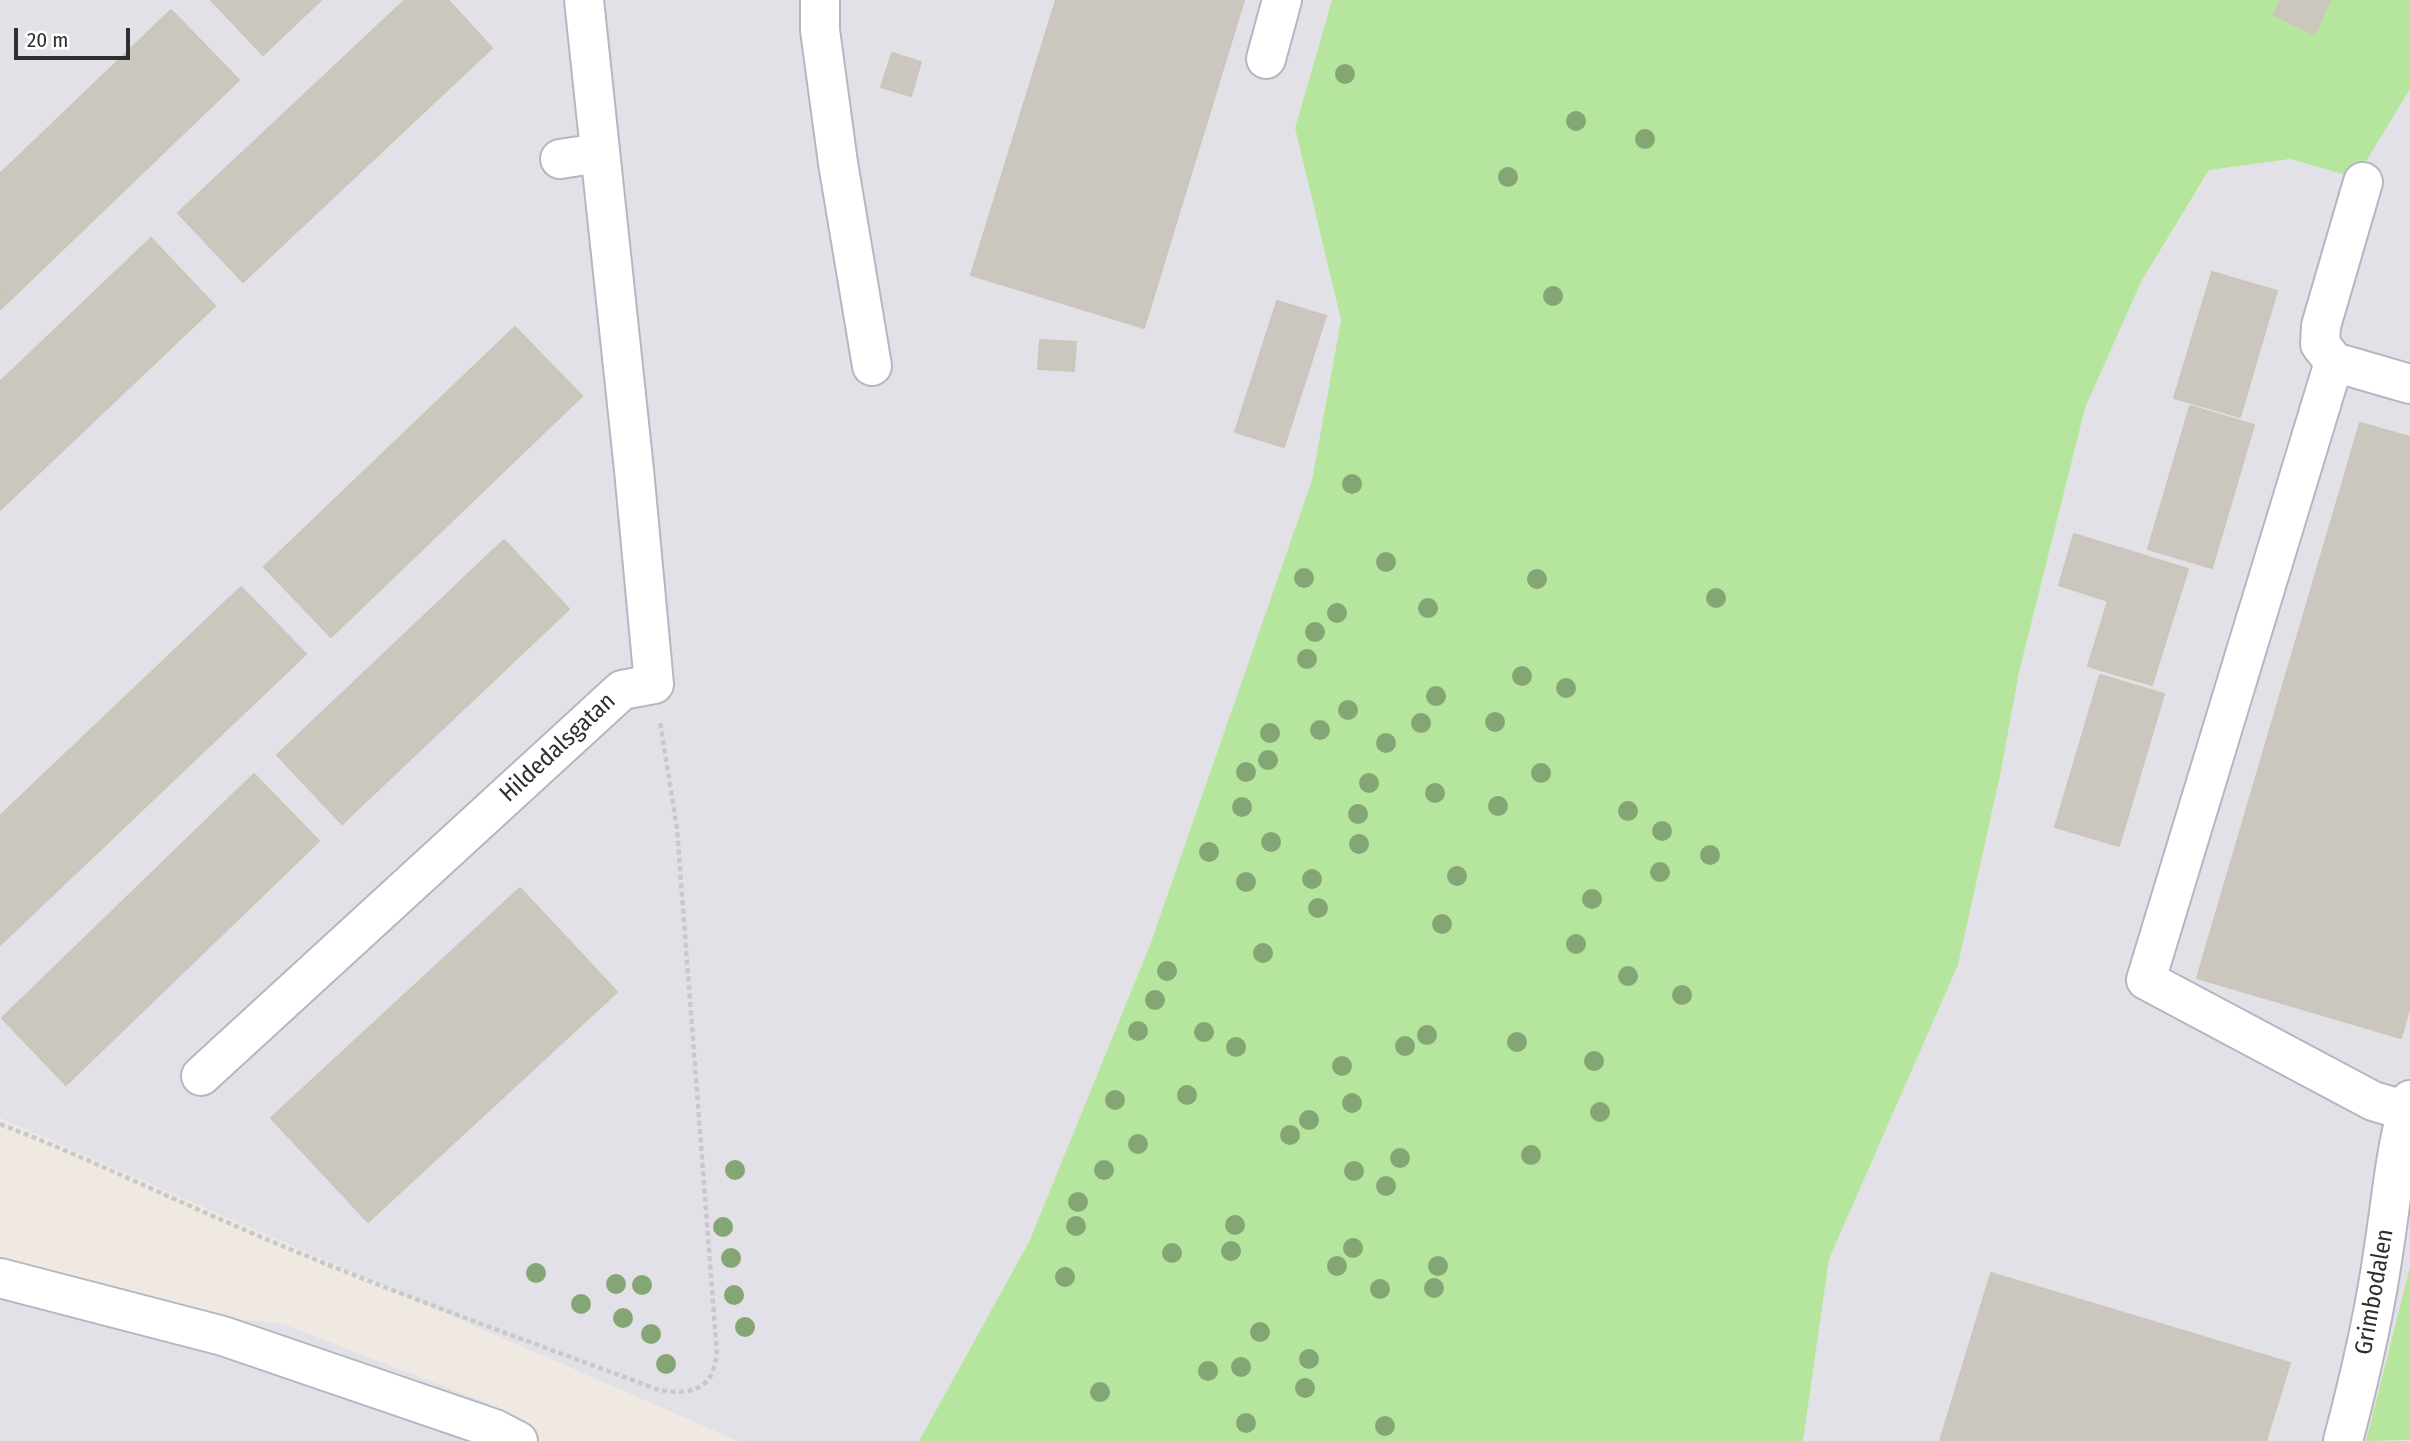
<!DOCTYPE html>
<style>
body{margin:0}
#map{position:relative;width:2410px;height:1441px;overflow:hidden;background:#efe9e1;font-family:"Fira Sans Condensed",sans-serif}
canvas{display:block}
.scale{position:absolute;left:14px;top:28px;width:116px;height:32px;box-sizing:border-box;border:4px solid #2e2e2e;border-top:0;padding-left:9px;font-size:21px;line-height:24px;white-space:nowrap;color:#2e2e2e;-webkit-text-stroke:5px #fff;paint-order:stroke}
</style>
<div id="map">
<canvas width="2410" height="1441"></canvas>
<div class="scale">20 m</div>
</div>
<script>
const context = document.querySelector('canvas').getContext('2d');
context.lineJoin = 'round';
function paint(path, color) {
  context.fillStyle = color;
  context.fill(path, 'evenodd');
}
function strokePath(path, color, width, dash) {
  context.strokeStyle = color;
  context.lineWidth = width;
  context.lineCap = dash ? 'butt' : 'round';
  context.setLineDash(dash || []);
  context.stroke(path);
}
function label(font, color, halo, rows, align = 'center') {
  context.font = font + ' "Fira Sans Condensed",sans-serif';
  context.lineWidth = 6;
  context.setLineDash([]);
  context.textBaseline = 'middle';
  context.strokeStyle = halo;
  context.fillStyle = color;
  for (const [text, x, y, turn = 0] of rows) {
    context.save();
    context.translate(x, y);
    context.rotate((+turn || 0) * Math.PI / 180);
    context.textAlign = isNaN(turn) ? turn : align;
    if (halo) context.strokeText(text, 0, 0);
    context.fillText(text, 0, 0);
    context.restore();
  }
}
const industrial = new Path2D(`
 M0,0H1332L1295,128L1341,320L1312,480L1150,945L1029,1242L919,1441H738L0,1118Z
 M2410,89V1267L2366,1441H1803L1829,1259L1958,965L2001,771L2019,672L2085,408L2141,282L2210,170L2290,159L2356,178Z
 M0,1259L143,1308L283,1324L490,1404L479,1437L486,1441H0Z`);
const green = new Path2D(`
 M1332,0H2410V89L2356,178L2290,159L2209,170L2141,282L2085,408L2019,672L2001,771L1958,965L1829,1259L1803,1441H919L1029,1242L1150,945L1312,480L1341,320L1295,128Z
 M2410,1267V1440L2366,1441Z`);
const building = new Path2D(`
 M211,0H321L263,55Z
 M405,0H448L492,48L243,282L178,213Z
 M1056,0H1244L1144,328L971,275Z
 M2281,0H2330L2314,34L2274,15Z
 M171,10L239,80L12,298L0,285V174Z
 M892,53L921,62L911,96L881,87Z
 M151,238L215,306L0,510V382Z
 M2212,272L2277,291L2240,417L2174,398Z
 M0,285L12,298L0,309Z
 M1277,301L1326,316L1284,447L1235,432Z
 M515,327L582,396L331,637L264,567Z
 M1040,340L1076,342L1074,371L1038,369Z
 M2190,406L2254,425L2212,568L2148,549Z
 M2360,423L2410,437V1006L2401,1038L2197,978Z
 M2074,534L2188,569L2152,685L2088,666L2108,601L2059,585Z
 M504,540L569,609L342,824L277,755Z
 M241,587L306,654L0,945V816Z
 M2100,675L2164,694L2119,846L2055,827Z
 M254,774L319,841L66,1085L2,1018Z
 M520,888L617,992L368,1222L271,1118Z
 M1991,1273L2290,1363L2266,1441H1940Z`);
const path = new Path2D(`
 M0,1124C81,1155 159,1193 238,1227C376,1287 518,1337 659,1390C676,1393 699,1394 710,1377C714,1371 715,1362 717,1355L677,829L660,721`);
const minor = new Path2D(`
 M820,0V30L838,163L872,366
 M1266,59L1282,0
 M560,159L599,153
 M2334,362L2320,344L2321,326L2363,182
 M201,1076L622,690L654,684L634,470L584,0
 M2407,1111L2373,1101L2146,980L2334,362L2410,384
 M0,1278L223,1336L495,1429L518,1441
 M2343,1441C2360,1377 2375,1313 2384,1247C2392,1197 2395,1149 2410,1100`);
const trees = [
 [1345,74],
 [1576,121],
 [1645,139],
 [1508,177],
 [1553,296],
 [1352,484],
 [1386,562],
 [1304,578],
 [1537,579],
 [1716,598],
 [1428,608],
 [1337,613],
 [1315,632],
 [1307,659],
 [1522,676],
 [1566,688],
 [1436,696],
 [1348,710],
 [1495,722],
 [1421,723],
 [1320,730],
 [1270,733],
 [1386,743],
 [1268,760],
 [1246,772],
 [1541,773],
 [1369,783],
 [1435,793],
 [1498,806],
 [1242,807],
 [1628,811],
 [1358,814],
 [1662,831],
 [1271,842],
 [1359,844],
 [1209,852],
 [1710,855],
 [1660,872],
 [1457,876],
 [1312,879],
 [1246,882],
 [1592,899],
 [1318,908],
 [1442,924],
 [1576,944],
 [1263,953],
 [1167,971],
 [1628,976],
 [1682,995],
 [1155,1000],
 [1138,1031],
 [1204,1032],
 [1427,1035],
 [1517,1042],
 [1405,1046],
 [1236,1047],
 [1594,1061],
 [1342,1066],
 [1187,1095],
 [1115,1100],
 [1352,1103],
 [1600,1112],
 [1309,1120],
 [1290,1135],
 [1138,1144],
 [1531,1155],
 [1400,1158],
 [735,1170],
 [1104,1170],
 [1354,1171],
 [1386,1186],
 [1078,1202],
 [1235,1225],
 [1076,1226],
 [723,1227],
 [1353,1248],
 [1231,1251],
 [1172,1253],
 [731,1258],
 [1337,1266],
 [1438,1266],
 [536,1273],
 [1065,1277],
 [616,1284],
 [642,1285],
 [1434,1288],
 [1380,1289],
 [734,1295],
 [581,1304],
 [623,1318],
 [745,1327],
 [1260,1332],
 [651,1334],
 [1309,1359],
 [666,1364],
 [1241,1367],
 [1208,1371],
 [1305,1388],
 [1100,1392],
 [1246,1423],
 [1385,1426]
];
const streetNames = [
 ["Hildedalsgatan",558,748,-43],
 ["Grimbodalen",2375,1292,-80]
];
paint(industrial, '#e3e1e8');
paint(green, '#b6e59e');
paint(building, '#cbc7bf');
strokePath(building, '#cbc5ba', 2);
strokePath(minor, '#b4b7c1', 42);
strokePath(path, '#c9c9c9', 4.5, [5, 3.5]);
strokePath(minor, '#fff', 38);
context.fillStyle = '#84a574';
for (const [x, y] of trees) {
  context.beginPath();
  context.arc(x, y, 10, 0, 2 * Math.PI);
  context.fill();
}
label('24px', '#2e2e2e', '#fff', streetNames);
</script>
